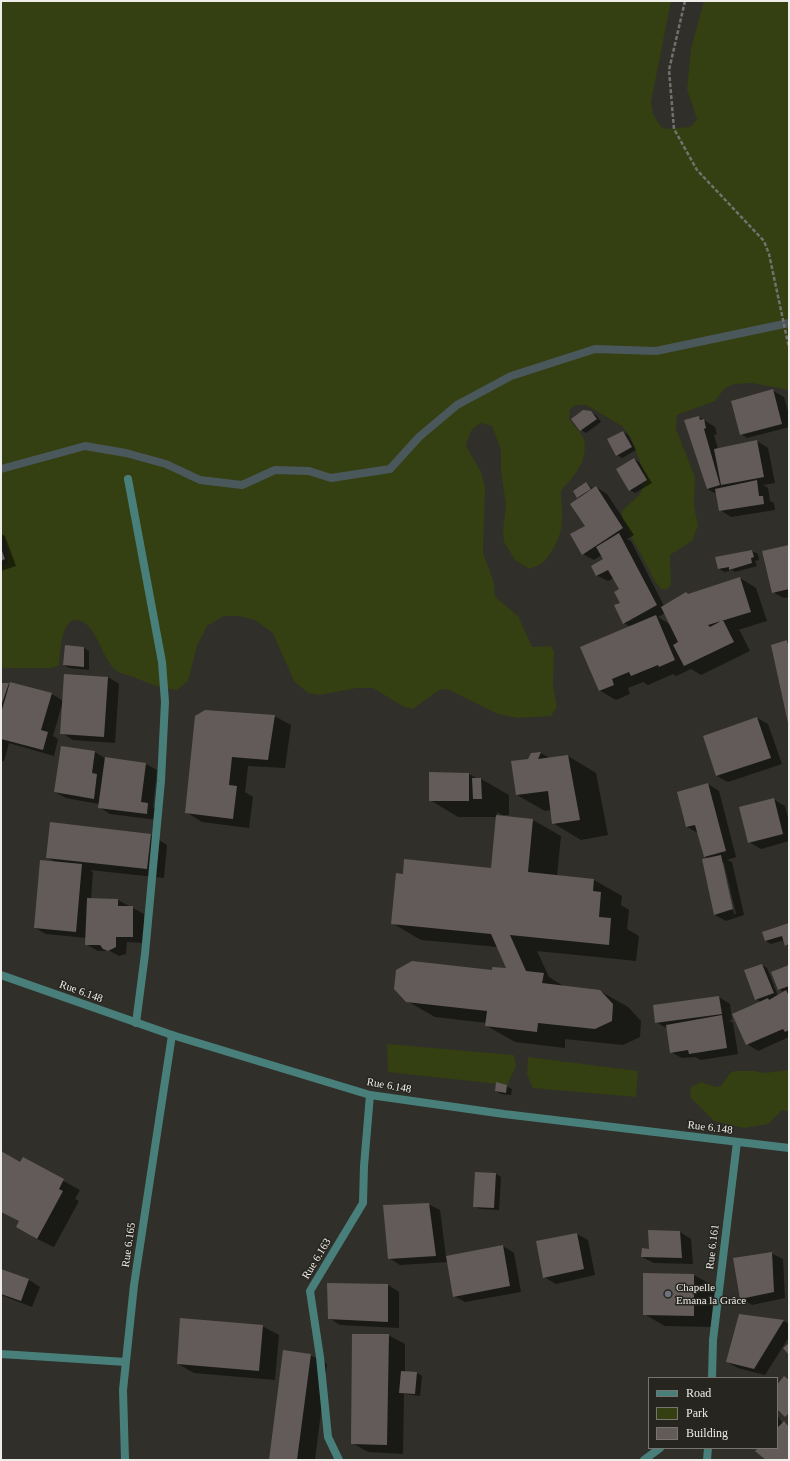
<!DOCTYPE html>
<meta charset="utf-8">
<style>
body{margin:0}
#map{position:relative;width:790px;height:1461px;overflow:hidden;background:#302f29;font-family:Georgia,serif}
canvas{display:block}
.frame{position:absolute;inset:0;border:2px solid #eeede9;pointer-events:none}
.legend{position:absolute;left:648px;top:1377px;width:130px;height:72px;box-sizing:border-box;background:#26251f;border:1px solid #767570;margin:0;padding:5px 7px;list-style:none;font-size:12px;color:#eeede9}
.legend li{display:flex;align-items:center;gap:8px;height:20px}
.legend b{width:20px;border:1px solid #767570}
</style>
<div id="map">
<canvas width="790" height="1461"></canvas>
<div class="frame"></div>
<ul class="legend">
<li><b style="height:5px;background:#497f7a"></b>Road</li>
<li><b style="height:11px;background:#343f12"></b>Park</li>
<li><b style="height:11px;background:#635b59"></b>Building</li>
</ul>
</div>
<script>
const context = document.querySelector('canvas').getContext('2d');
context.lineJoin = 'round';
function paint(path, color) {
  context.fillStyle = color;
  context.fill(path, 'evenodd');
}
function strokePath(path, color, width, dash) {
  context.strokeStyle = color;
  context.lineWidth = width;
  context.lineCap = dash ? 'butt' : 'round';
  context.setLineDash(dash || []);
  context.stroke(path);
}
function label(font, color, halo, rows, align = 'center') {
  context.font = font + ' Georgia,serif';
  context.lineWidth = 3;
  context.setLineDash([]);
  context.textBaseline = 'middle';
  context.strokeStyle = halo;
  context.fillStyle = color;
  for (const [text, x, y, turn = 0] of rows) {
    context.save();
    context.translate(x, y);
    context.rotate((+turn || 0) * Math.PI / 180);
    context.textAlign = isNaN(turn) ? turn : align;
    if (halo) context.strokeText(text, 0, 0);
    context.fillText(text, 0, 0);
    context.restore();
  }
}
const green = new Path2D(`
 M1,1H671L651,102L653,114L661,127L668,129L690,127L697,119L687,89L691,49L704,1H789V390L752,383L735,384L725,388L715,401L677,415L676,429L695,477L694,506L698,526L692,541L670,555L671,585L667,589H661L655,581L622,519V511L640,494L646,478L631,438L622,426L586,405H576L570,409L569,419C573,425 582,433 584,439C589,461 573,477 561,491C562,517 566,530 551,552C544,563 542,564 530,569L515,560L504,542L503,529L506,505L501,472V450L492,426L482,423C471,427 469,434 466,446L481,472L485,488L483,553L494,583L495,597L518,616L532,647L551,646L554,652L553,687L557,707L551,716L518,718L498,714L447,689L439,690L413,709L404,707L373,688H357L319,695L308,693L294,681L273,633L255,620L239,616H224L207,626L197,646L188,681L177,690C160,688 147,683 131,676C126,675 120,673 117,671C101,660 97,621 76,620C61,620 60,654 59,665L52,668H1V566L7,563C9,552 7,544 1,534Z
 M387,1044L514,1055L516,1066L507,1085L388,1072Z
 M528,1057L638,1071L636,1097L533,1088L527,1074Z
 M789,1070V1112L782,1110L768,1124L744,1128L714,1121L690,1097L691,1087L701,1082L716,1087L721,1086L730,1073L735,1071H755L764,1073Z`);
const shadow = new Path2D(`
 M773,391L784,397L789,415V427L747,438L741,434Z
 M590,412L596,415L601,422L586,433L581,430Z
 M699,417L715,427L717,434L714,435L718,449L757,441L768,448L775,483L763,485L768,488L770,501L774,503L775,510L731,517L720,510L717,494L707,489Z
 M623,432L628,435L636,450L622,458L617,455Z
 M634,459L639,462L652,483L635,493L630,490Z
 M586,483L593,489L596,487L607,494L634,535L627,539L631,541L664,606L686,593L690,595L740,578L756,588L767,621L738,630L740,631L750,651L701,675L691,669L676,676L673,674L648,685L643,682L628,688L630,694L616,700L599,690L631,627L624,623L620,590L614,578L608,581L596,575L604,560L602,555L594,560L583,554L586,526L580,498L578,497ZM665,613L671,625L658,617Z
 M1,534L5,536L16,566L1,571Z
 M789,546V597L784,598L773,592Z
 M752,551L758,554L759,560L755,561L757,566L735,572L732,570L725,572L719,569Z
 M787,641L789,642V722L772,646Z
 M66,646L84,648L89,651V670L69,668L64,665Z
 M108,677L119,684L115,743L73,740L62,733Z
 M1,684H8L52,694L63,701L53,736L58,739L54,756L9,743L4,761H1Z
 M196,716H274L291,725L285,768L248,766L245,792L253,797L249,828L202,822L186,812Z
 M757,718L768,724L782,764L728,782L717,776Z
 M95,752L106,759L146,764L157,770L153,807L159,810L158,820L110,814L99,807V804L66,798L55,792Z
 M541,753L551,759L568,756L596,773L608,835L581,840L553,823L551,810L545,811L517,795L531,754Z
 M469,774L478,779H481L509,795V815H502L497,812V816L533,820L561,836L557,876L594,880L622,896L621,905L629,910L627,929L639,936L636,961L537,951L549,977L565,987L600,991L628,1007L641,1021L640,1037L623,1045L565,1039V1048L515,1042L487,1026V1023L435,1017L407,1001L493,971L507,970L498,947L421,940L392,923L492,869L497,817H458L430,800Z
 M708,784L719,791L736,857L727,860L732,862L744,915L726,921L715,915L703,860L709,859L704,856L698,833L687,827ZM722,863H724L736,914H734Z
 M773,799L785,806L789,822V841L761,849L749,842Z
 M51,823L151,835L167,845L164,878L90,870L93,872L91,899L118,900L144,914V943L127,942L126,954L119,956L110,951H98L86,944L87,938L46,934L35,928L57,863L47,857Z
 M789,924V947L786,945L784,940L771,944L766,941L763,933Z
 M762,965L767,968L778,996L784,992L779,989L789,967V1037L758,1051L747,1044L761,1002L756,999Z
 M719,997L730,1004L732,1020H729L733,1023L738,1054L701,1060L695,1057L682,1058L671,1052L668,1029L656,1022Z
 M506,1086L512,1089L511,1095L501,1094L496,1091Z
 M1,1154L21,1163L23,1159L80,1190L75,1199L79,1201L54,1247L33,1237L20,1221L1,1212Z
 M496,1174L501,1177L499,1210L480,1209L474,1206Z
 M428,1204L440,1210L446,1257L503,1246L514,1253L521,1292L465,1302L454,1296L448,1262L400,1265L389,1258Z
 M680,1232L691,1239L693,1264L654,1263L642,1257L650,1250Z
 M577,1234L588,1240L595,1275L556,1284L544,1277Z
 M771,1253L783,1259L785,1298L752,1305L741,1298Z
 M1,1270L29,1280L40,1287L32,1307L1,1295Z
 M694,1275L715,1287V1327L665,1326L644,1314Z
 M388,1285L399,1292V1328L340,1325L329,1318Z
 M740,1315L784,1321L789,1324V1337L765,1375L738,1368L727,1362Z
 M262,1326L279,1335L275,1380L194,1373L178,1364Z
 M388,1335L405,1344V1372L417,1373L422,1376L420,1396L404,1394L403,1454L368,1452L352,1443Z
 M310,1355L327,1364L315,1460H270Z
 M777,1415L783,1424L784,1423L789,1426V1460H767L759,1448H777Z`);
const stream = new Path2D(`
 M1,469L85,446L126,453L166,464L200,480L242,485L275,470L309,471L331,478L390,469L419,437L457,405L511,376L595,349L656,351L789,323`);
const building = new Path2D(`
 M773,389L782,424L740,435L731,401Z
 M583,410L591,411L597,419L580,431L571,419Z
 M699,416L700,420L704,419L706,428L704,429L720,485L707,489L684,420Z
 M623,431L632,447L616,456L607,439Z
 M757,440L764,477L721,485L714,449Z
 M634,458L647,480L629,491L616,469Z
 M757,480L759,496H763L764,504L719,511L715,489Z
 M586,482L591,489L577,498L573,491Z
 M596,486L623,528L582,555L570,534L585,526L570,504Z
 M619,533L657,605L623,624L614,605L620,603L614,592L619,589L608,570L596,576L591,566L603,559L596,547Z
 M789,545V589L772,593L762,551Z
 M1,548L5,559L1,561Z
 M752,550L754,557L751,558L752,563L729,570V567L718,569L715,557Z
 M740,577L751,612L708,625L710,627L723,620L734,642L684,666L673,645L678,642L661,607L686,592L688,594Z
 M656,615L675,660L659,667L658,665L631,676L629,672L612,679L614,685L599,691L580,647Z
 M787,640L789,648L788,723L771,645Z
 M65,645L84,647V667L63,665Z
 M64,674L108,677L104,737L60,734Z
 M10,682L52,693L41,730L48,732L43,750L1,739V713Z
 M1,683H9L1,706Z
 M205,710L275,715L268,760L232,757L229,785L237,786L233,819L185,813L195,716Z
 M757,717L771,758L716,776L703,736Z
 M61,746L95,751L92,773L97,774L94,799L54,792Z
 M541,752L538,759L568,755L580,820L552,824L548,791L516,795L511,761L528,759L531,753Z
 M105,757L146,763L141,802L148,803L147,814L98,808Z
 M429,772L469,773V801H429Z
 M472,778H481L482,799H473Z
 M708,783L726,851L704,857L695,825L686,827L677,792Z
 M774,798L783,834L748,843L739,807Z
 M496,815L533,819L528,872L594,879L593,891L601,892L599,917L611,918L609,945L510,935L526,971L544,973L542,983L600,990L613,1004L612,1021L595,1029L538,1023L537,1032L485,1026L487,1011L406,1002L394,989L396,970L412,961L492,970V967L506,968L491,934L391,924L396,873L403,874L404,859L491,868Z
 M50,822L151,834L147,869L46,858Z
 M721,855L733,909L714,915L702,859Z
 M40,860L82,864L76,932L34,928Z
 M87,898L118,899V906H133V937H116V947L108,951L103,949L100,945H85Z
 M789,923V944L785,946L782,936L765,941L762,932Z
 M762,964L774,993L755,1000L744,970Z
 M789,965V986L778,990L771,972Z
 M786,990L789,996V1030L785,1032L783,1029L746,1045L732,1014L768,998L769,1000Z
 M719,996L722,1014L655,1023L653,1005Z
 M722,1015L727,1048L689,1054L688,1050L670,1053L666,1025Z
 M496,1082L507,1085L506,1093L495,1091Z
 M1,1151L20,1162L23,1157L64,1179L59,1189L63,1191L37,1239L16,1227L19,1221L1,1212Z
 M475,1172L496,1173L494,1208L473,1207Z
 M429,1203L436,1256L388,1259L383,1205Z
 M648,1230L680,1231L682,1258L641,1257L642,1248L649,1249Z
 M577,1233L584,1269L543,1278L536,1241Z
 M503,1245L510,1286L453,1297L446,1256Z
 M772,1252L774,1292L740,1299L733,1258Z
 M1,1269L29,1279L21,1301L1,1294Z
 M643,1273L694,1274V1316L643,1315Z
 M327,1283L388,1284V1322L328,1319Z
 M739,1314L784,1320L754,1369L726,1362Z
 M180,1318L263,1325L259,1371L177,1364Z
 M352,1334H389L387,1445L351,1444Z
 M789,1343V1355L783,1348Z
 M283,1350L311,1354L297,1460H269Z
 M401,1371L417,1372L415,1394L399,1393Z
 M784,1376L789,1380V1413L785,1417L777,1409V1385Z
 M784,1421L789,1427V1460H766L755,1451L758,1448H777V1428Z`);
const path = new Path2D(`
 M685,1L669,70L674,129L697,170L764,241L769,254L789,348`);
const minor = new Path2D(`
 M128,479L162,662L165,702L161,781L145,954L136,1023
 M1,1354L126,1362
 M712,1378L713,1340L737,1142
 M125,1460L123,1390L134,1285L172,1035
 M339,1460L328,1437L320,1357L310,1291L363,1203L364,1166L370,1095
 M644,1460L660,1448
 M707,1460L708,1448`);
const tertiary = new Path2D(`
 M1,975L172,1035L370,1095L504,1114L789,1148`);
const markers = [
 [668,1294,4,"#6b7280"]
];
const streetNames = [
 ["Rue 6.148",81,992,20],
 ["Rue 6.148",389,1086,10],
 ["Rue 6.148",710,1128,7],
 ["Rue 6.165",129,1245,-82],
 ["Rue 6.161",713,1247,-83],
 ["Rue 6.163",317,1259,-59]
];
const poiNames = [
 ["Chapelle",676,1288],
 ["Emana la Grâce",676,1301]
];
paint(green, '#343f12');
paint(shadow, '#0007');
strokePath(stream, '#4b585b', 8);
paint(building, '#635b59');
strokePath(path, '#72716c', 2.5, [4, 2]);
strokePath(minor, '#497f7a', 8);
strokePath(tertiary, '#497f7a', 8);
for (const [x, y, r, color] of markers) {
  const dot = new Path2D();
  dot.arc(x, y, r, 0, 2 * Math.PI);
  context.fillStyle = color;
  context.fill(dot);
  strokePath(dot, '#26251f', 1.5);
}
label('11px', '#eeede9', '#26251f', streetNames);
label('11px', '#eeede9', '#26251f', poiNames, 'left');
</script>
